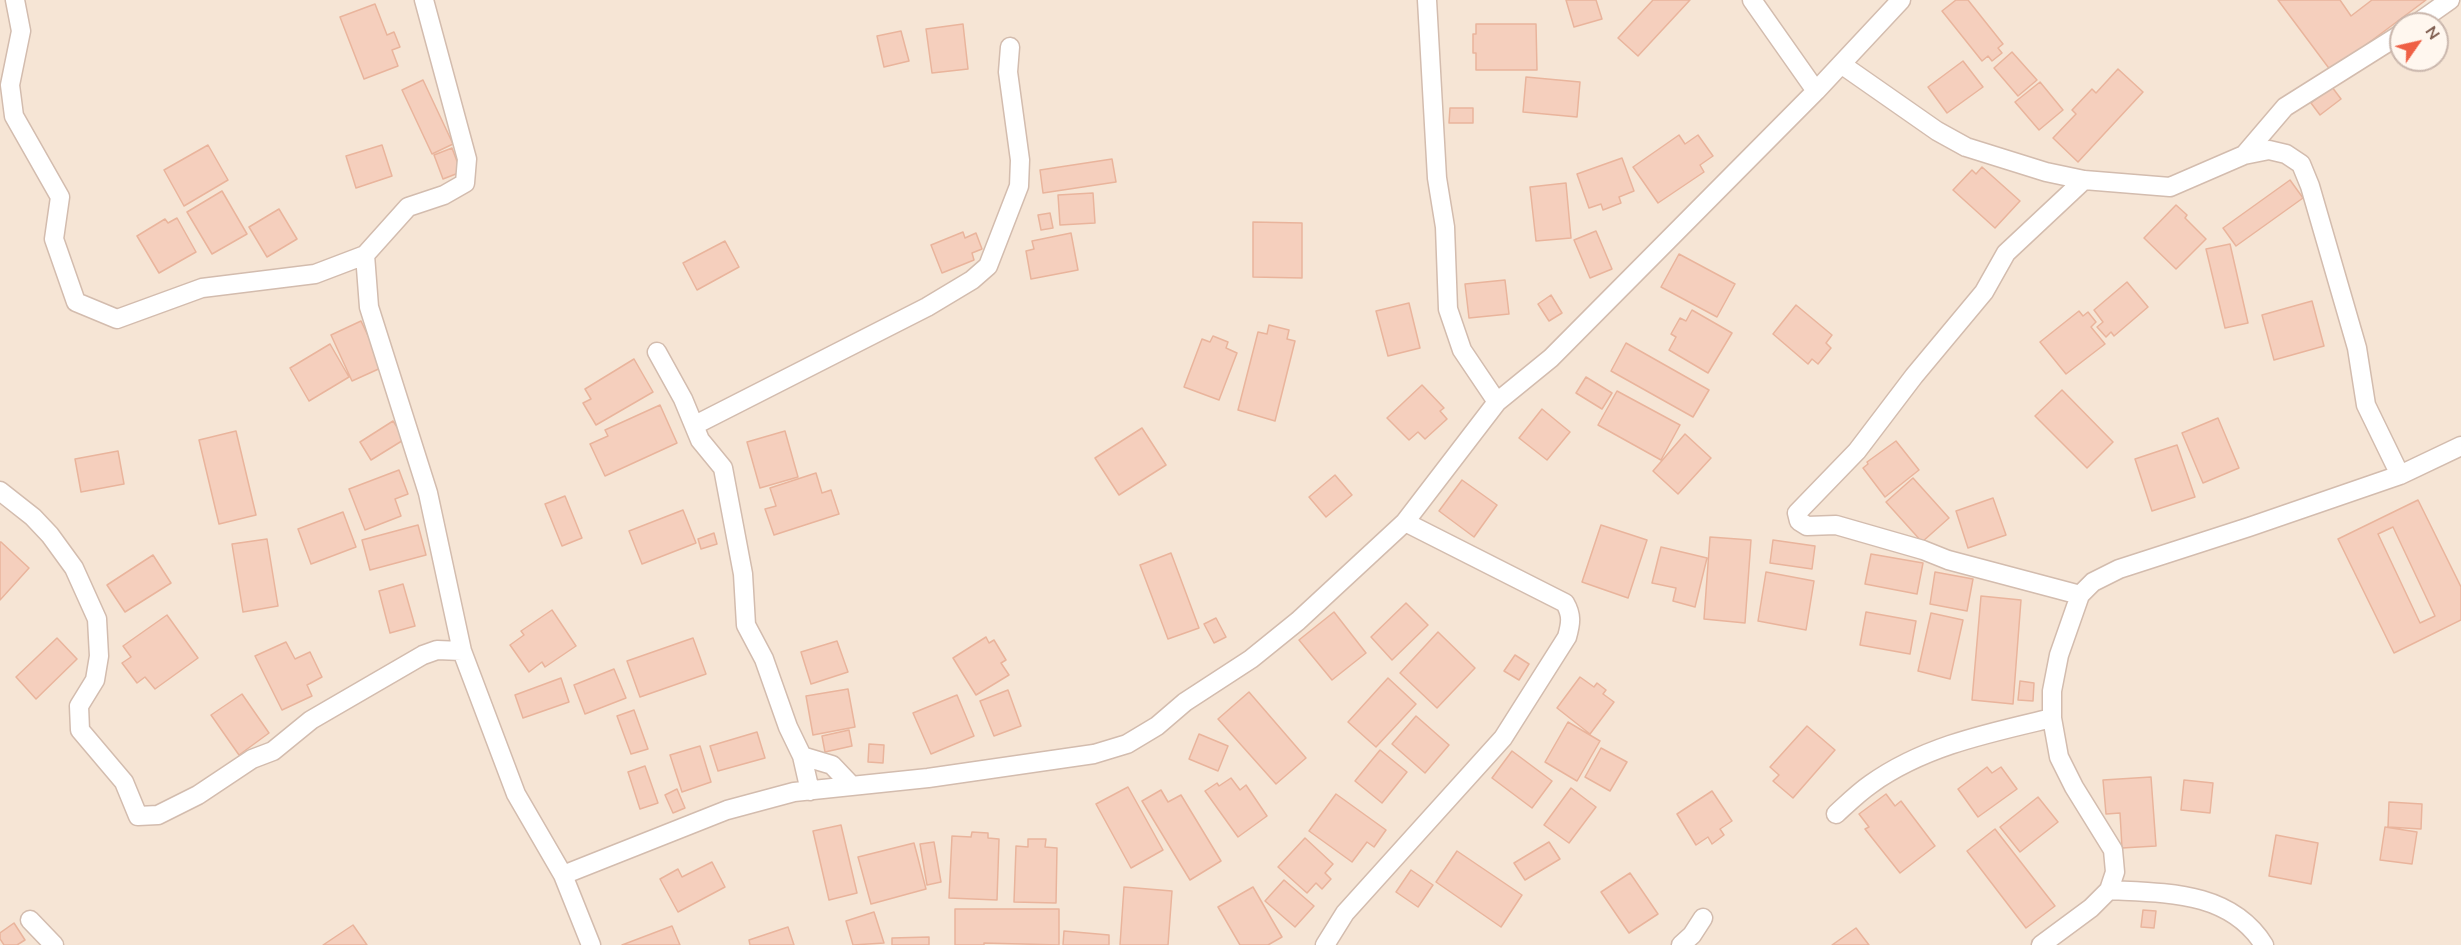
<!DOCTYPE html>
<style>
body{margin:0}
#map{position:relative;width:2461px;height:945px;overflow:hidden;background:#fef3e7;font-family:"Nunito Sans",sans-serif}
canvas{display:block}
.north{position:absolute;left:2389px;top:12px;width:60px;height:60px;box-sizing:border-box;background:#fff7ef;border:2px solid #cab7ad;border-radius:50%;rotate:56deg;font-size:16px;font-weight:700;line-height:24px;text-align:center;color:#7a5749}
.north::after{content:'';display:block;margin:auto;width:21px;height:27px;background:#ef6045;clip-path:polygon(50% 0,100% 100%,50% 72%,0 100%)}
</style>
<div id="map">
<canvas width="2461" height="945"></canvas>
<div class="north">N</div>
</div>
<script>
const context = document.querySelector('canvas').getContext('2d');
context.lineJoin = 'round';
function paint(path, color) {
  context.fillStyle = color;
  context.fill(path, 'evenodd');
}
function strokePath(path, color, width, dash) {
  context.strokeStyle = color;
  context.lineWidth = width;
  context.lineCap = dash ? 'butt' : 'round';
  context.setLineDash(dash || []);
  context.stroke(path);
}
const residential = new Path2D(`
 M0,0H2461V945H0ZM2401,24H2437V60H2401Z`);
const building = new Path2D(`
 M1566,0H1596L1602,19L1574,27Z
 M1653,0H1690L1638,56L1618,38Z
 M1956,0H1968L2003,44L1998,48L2002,53L1992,61L1988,56L1982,61L1942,11Z
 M2278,0H2340L2351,16L2372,0H2426L2331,71Z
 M375,4L387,35L394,32L400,47L392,50L398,66L364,79L340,17Z
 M963,24L968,69L932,73L926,29Z
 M1476,24H1536L1537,70H1476V53H1473V34H1476Z
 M901,31L909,61L884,67L877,36Z
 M2012,52L2037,80L2018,96L1994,68Z
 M1963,61L1983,87L1947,113L1928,87Z
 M2118,69L2143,92L2078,162L2053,138L2076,114L2072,110L2092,89L2096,93Z
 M1526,77L1580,82L1577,117L1523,112Z
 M423,80L453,144L432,154L402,90Z
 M2040,82L2063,110L2039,130L2015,102Z
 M2332,87L2341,99L2320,115L2311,103Z
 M1450,108H1473V123H1449Z
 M1679,135L1685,144L1698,135L1713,156L1700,165L1704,172L1658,203L1633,167Z
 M208,145L228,180L184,206L164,170Z
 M382,145L392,176L356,188L346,156Z
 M452,148L461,172L443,179L434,155Z
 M1622,158L1634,191L1619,197L1621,203L1603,210L1601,204L1589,208L1577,174Z
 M1112,159L1116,182L1043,193L1040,170Z
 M1982,167L2020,201L1995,228L1953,190L1972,170L1976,174Z
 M2290,180L2303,198L2236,246L2223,228Z
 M1566,183L1571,238L1536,241L1530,187Z
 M222,191L247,234L212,254L187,212Z
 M1093,193L1095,223L1060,225L1058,195Z
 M2176,205L2187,215L2185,218L2206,239L2176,269L2144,238Z
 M279,209L297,239L267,257L249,227Z
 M1050,213L1053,228L1041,230L1038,215Z
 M177,218L196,252L159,273L137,236L165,219L168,223Z
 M1253,222L1302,223V278L1253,277Z
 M1596,231L1612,269L1590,278L1574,240Z
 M963,232L965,238L976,233L982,249L972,253L974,260L942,273L931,245Z
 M1071,233L1078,270L1031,279L1026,251L1034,249L1032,241Z
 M725,241L739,267L697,290L683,263Z
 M2230,244L2248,323L2225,328L2206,249Z
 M1679,254L1735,284L1717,317L1661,287Z
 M1505,280L1509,314L1469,318L1465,284Z
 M2127,282L2148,307L2114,336L2111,332L2106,337L2097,327L2103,322L2094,310Z
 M1551,295L1562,313L1549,321L1538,304Z
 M2312,301L2324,346L2274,360L2262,315Z
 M1409,303L1420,348L1388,356L1376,311Z
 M1796,305L1832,335L1826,343L1831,348L1818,364L1812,359L1808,364L1773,334Z
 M1692,310L1732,333L1708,373L1669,350L1676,337L1671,334L1680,318L1686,321Z
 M2079,311L2083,316L2088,312L2096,322L2091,327L2105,344L2066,374L2040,342Z
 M361,321L383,367L352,381L331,335Z
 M1269,325L1289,330L1287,339L1295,341L1275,421L1238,410L1258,332L1267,334Z
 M1213,336L1228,342L1226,348L1237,353L1219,400L1184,387L1202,339L1210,342Z
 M1626,343L1709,390L1693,417L1611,371Z
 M330,344L349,377L309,401L290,368Z
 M634,359L653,392L596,425L583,403L591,399L585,389Z
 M1586,377L1612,393L1602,409L1576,393Z
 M1422,385L1444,408L1440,411L1447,419L1425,439L1418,432L1409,440L1387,418Z
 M2062,390L2113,442L2087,468L2035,416Z
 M1617,391L1680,425L1661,460L1598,425Z
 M660,405L677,443L605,476L590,444L608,436L605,430Z
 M1542,409L1570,432L1547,460L1519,438Z
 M2218,418L2239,468L2203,483L2182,433Z
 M393,421L405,439L371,460L360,442Z
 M1142,428L1166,465L1119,495L1095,458Z
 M236,431L256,515L219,524L199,440Z
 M785,431L798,477L760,488L747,442Z
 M1685,434L1711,458L1678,494L1653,471Z
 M1896,441L1919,470L1885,497L1863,468L1868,464L1867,462Z
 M2177,445L2195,497L2152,511L2135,459Z
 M118,451L124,484L81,492L75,459Z
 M399,470L408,494L395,499L401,516L365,530L349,489Z
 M816,473L822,493L831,490L839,514L774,535L765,509L776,506L770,488Z
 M1335,475L1352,495L1326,517L1309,497Z
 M1913,478L1949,518L1922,542L1886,502Z
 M1462,480L1497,505L1474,537L1439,511Z
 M565,496L582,538L562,546L545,504Z
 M1993,498L2006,535L1968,548L1956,511Z
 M2418,500L2461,587V620L2394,653L2338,539ZM2393,527L2435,616L2420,623L2378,534Z
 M683,510L696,543L642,564L629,531Z
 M343,512L356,547L311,564L298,529Z
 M418,525L426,555L370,570L362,540Z
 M1601,525L1647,540L1628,598L1582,582Z
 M714,533L717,544L701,549L698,539Z
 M1710,537L1751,540L1745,623L1704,619Z
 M267,539L278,606L243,612L232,544Z
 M1773,540L1815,546L1812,569L1770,563Z
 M1,542L29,568L0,600V542Z
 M1661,547L1707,558L1695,607L1673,601L1676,588L1652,583Z
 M1171,553L1199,628L1168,639L1140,565Z
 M1871,554L1923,563L1917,594L1865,584Z
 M153,555L171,583L125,612L107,585Z
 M1766,572L1814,581L1806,630L1758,621Z
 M1935,572L1973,579L1967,611L1930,604Z
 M403,584L415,626L390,633L379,591Z
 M1981,596L2021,600L2013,704L1972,700Z
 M1406,603L1428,625L1392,660L1371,637Z
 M552,610L576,646L545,667L542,662L529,672L510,645L524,635L521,631Z
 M1334,612L1366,653L1332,680L1299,640Z
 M1866,612L1916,621L1910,654L1860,645Z
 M1931,613L1963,620L1950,679L1918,671Z
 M167,615L198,658L155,689L145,677L137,683L122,663L131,657L123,646Z
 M1216,618L1226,637L1214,643L1204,624Z
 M1438,632L1475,668L1437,708L1400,673Z
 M986,637L989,643L994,640L1006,660L1001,663L1009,675L976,695L953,658Z
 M57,638L77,659L36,699L16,677Z
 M693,638L706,674L640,697L627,661Z
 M837,641L848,672L811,684L801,652Z
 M286,642L295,659L310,652L322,677L307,685L312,696L282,710L255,656Z
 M1515,655L1529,664L1519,680L1504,671Z
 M614,669L626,698L585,714L574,685Z
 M1580,677L1594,687L1597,683L1606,690L1603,694L1614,702L1590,734L1557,708Z
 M561,678L569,702L523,718L515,695Z
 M1388,678L1416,704L1376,747L1348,722Z
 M2020,681L2034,683L2033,701L2018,700Z
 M848,689L855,727L813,735L806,696Z
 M1008,690L1021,726L994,736L980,701Z
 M1249,692L1306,758L1276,784L1218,719Z
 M242,694L269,733L239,755L211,715Z
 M957,695L974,736L931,754L913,713Z
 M634,710L648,749L631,754L617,716Z
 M1416,716L1449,745L1425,773L1392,744Z
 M1568,722L1600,741L1577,781L1545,762Z
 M1807,726L1835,750L1793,798L1773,781L1779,775L1770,767Z
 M849,730L852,746L825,752L822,736Z
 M757,732L765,758L718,771L710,746Z
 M1199,734L1228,746L1218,771L1189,759Z
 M869,744L884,745L883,763L868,762Z
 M700,746L711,782L682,792L670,755Z
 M1601,748L1627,762L1610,791L1585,777Z
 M1380,750L1407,772L1382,803L1355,781Z
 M1512,751L1552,781L1532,808L1492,778Z
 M645,766L658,803L640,809L628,772Z
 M1987,767L1992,773L2001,767L2017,789L1978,817L1958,789Z
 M2151,777L2156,846L2122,848L2120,813L2106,814L2103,780Z
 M1231,778L1240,790L1246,785L1267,816L1238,837L1205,791L1217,783L1219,786Z
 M2184,780L2213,783L2210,813L2181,810Z
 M1128,787L1163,850L1131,868L1096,804Z
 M1571,788L1596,807L1569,843L1544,825Z
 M677,789L685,808L673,813L665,795Z
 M1161,790L1168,802L1181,795L1221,861L1190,880L1142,801Z
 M1712,791L1732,821L1720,829L1724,835L1712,844L1708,837L1696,845L1677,814Z
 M1336,794L1386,830L1374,847L1367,842L1352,862L1309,831Z
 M1886,794L1895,806L1901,801L1935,846L1900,873L1865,829L1869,827L1859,814Z
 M2038,797L2058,822L2020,852L2000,827Z
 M2389,802L2422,804L2421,829L2388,827Z
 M841,825L857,893L829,900L813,831Z
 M2385,827L2417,832L2412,864L2380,860Z
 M1995,829L2055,906L2026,928L1967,851Z
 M972,832L988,833V838L999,839L997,900L949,898L952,836L971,837Z
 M2276,835L2318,843L2311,884L2269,876Z
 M1305,838L1333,864L1325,873L1331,879L1322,889L1316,883L1307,893L1278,867Z
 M1028,839H1046L1045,847L1057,848L1056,903L1014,902L1016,846L1028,847Z
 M934,842L941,882L927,885L920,844Z
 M1549,842L1560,859L1525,880L1514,863Z
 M914,843L926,889L871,904L858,857Z
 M1457,851L1522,895L1501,927L1436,882Z
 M712,862L725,887L678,912L660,879L678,869L682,877Z
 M1411,870L1433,885L1418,907L1396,892Z
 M1630,873L1658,914L1629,933L1601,892Z
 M1284,880L1314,906L1295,927L1265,901Z
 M1124,887L1172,891L1168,945H1120Z
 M1253,887L1282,937L1268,945H1240L1218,907Z
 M955,909H1059V945L984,943V945H955Z
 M2143,910L2156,911L2154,928L2141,927Z
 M874,912L884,943L853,945L846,921Z
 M14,923L25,940L17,945H4L0,939V933Z
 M353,925L367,945H323Z
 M672,926L680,945H622Z
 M788,927L794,945H750L749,940Z
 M1856,928L1869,945H1832Z
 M1064,931L1109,935V945H1063Z
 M929,937V945H892V938Z`);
const street = new Path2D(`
 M15,0L21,31L10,85L14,116L60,197L54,239L76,302L117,319L202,288L315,274L365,255
 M424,0L467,159L465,183L444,195L408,207L365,255L369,307L428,493L462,651L516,794L563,875L591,945
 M1427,0L1437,178L1445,227L1448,309L1462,350L1497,402
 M1752,0L1816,91
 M2416,24L2450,0
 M1841,64L1937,131L1966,147L2046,172L2084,180L2170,187L2244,155L2269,150L2286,154L2301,164L2310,186L2357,348L2366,405L2400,475
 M2244,155L2285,107L2401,34
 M657,352L683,399L700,440L723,468L743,574L746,625L764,659L788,727L802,756L810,791
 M695,425L927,307L972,280L988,266L1019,186L1020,160L1008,72L1010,47
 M0,491L33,517L50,535L74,568L97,619L99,656L95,680L79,706L80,730L124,782L138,816L158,815L198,795L252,759L273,751L311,720L423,655L437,650L462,651
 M2080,595L1948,560L1923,550L1836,525L1807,526L1799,521L1797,513L1857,451L1914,376L1984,292L2006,253L2084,180
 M802,756L832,765L852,786
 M1836,814C1847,804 1858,793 1871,784C1924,746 1989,733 2052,718
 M563,875L727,810L794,792L928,778L1094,754L1127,744L1157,726L1185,702L1251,659L1298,621L1405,522L1497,402L1551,358L1816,91L1901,0
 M2109,890C2166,893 2230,891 2264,945
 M30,920L54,945
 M1325,945L1345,913L1503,738L1567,637C1571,623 1572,615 1565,603L1405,522
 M1681,945L1692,935L1703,918
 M2041,945L2091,908L2109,890L2115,872L2113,850L2074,787L2059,757L2052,718V691L2059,655L2080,595L2093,582L2119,569L2249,527L2400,475L2461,446`);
paint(residential, '#f6e5d5');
paint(building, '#f5cfbd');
strokePath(building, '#e9b49c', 1.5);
strokePath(street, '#d3bcae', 21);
strokePath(street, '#fff', 18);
</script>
